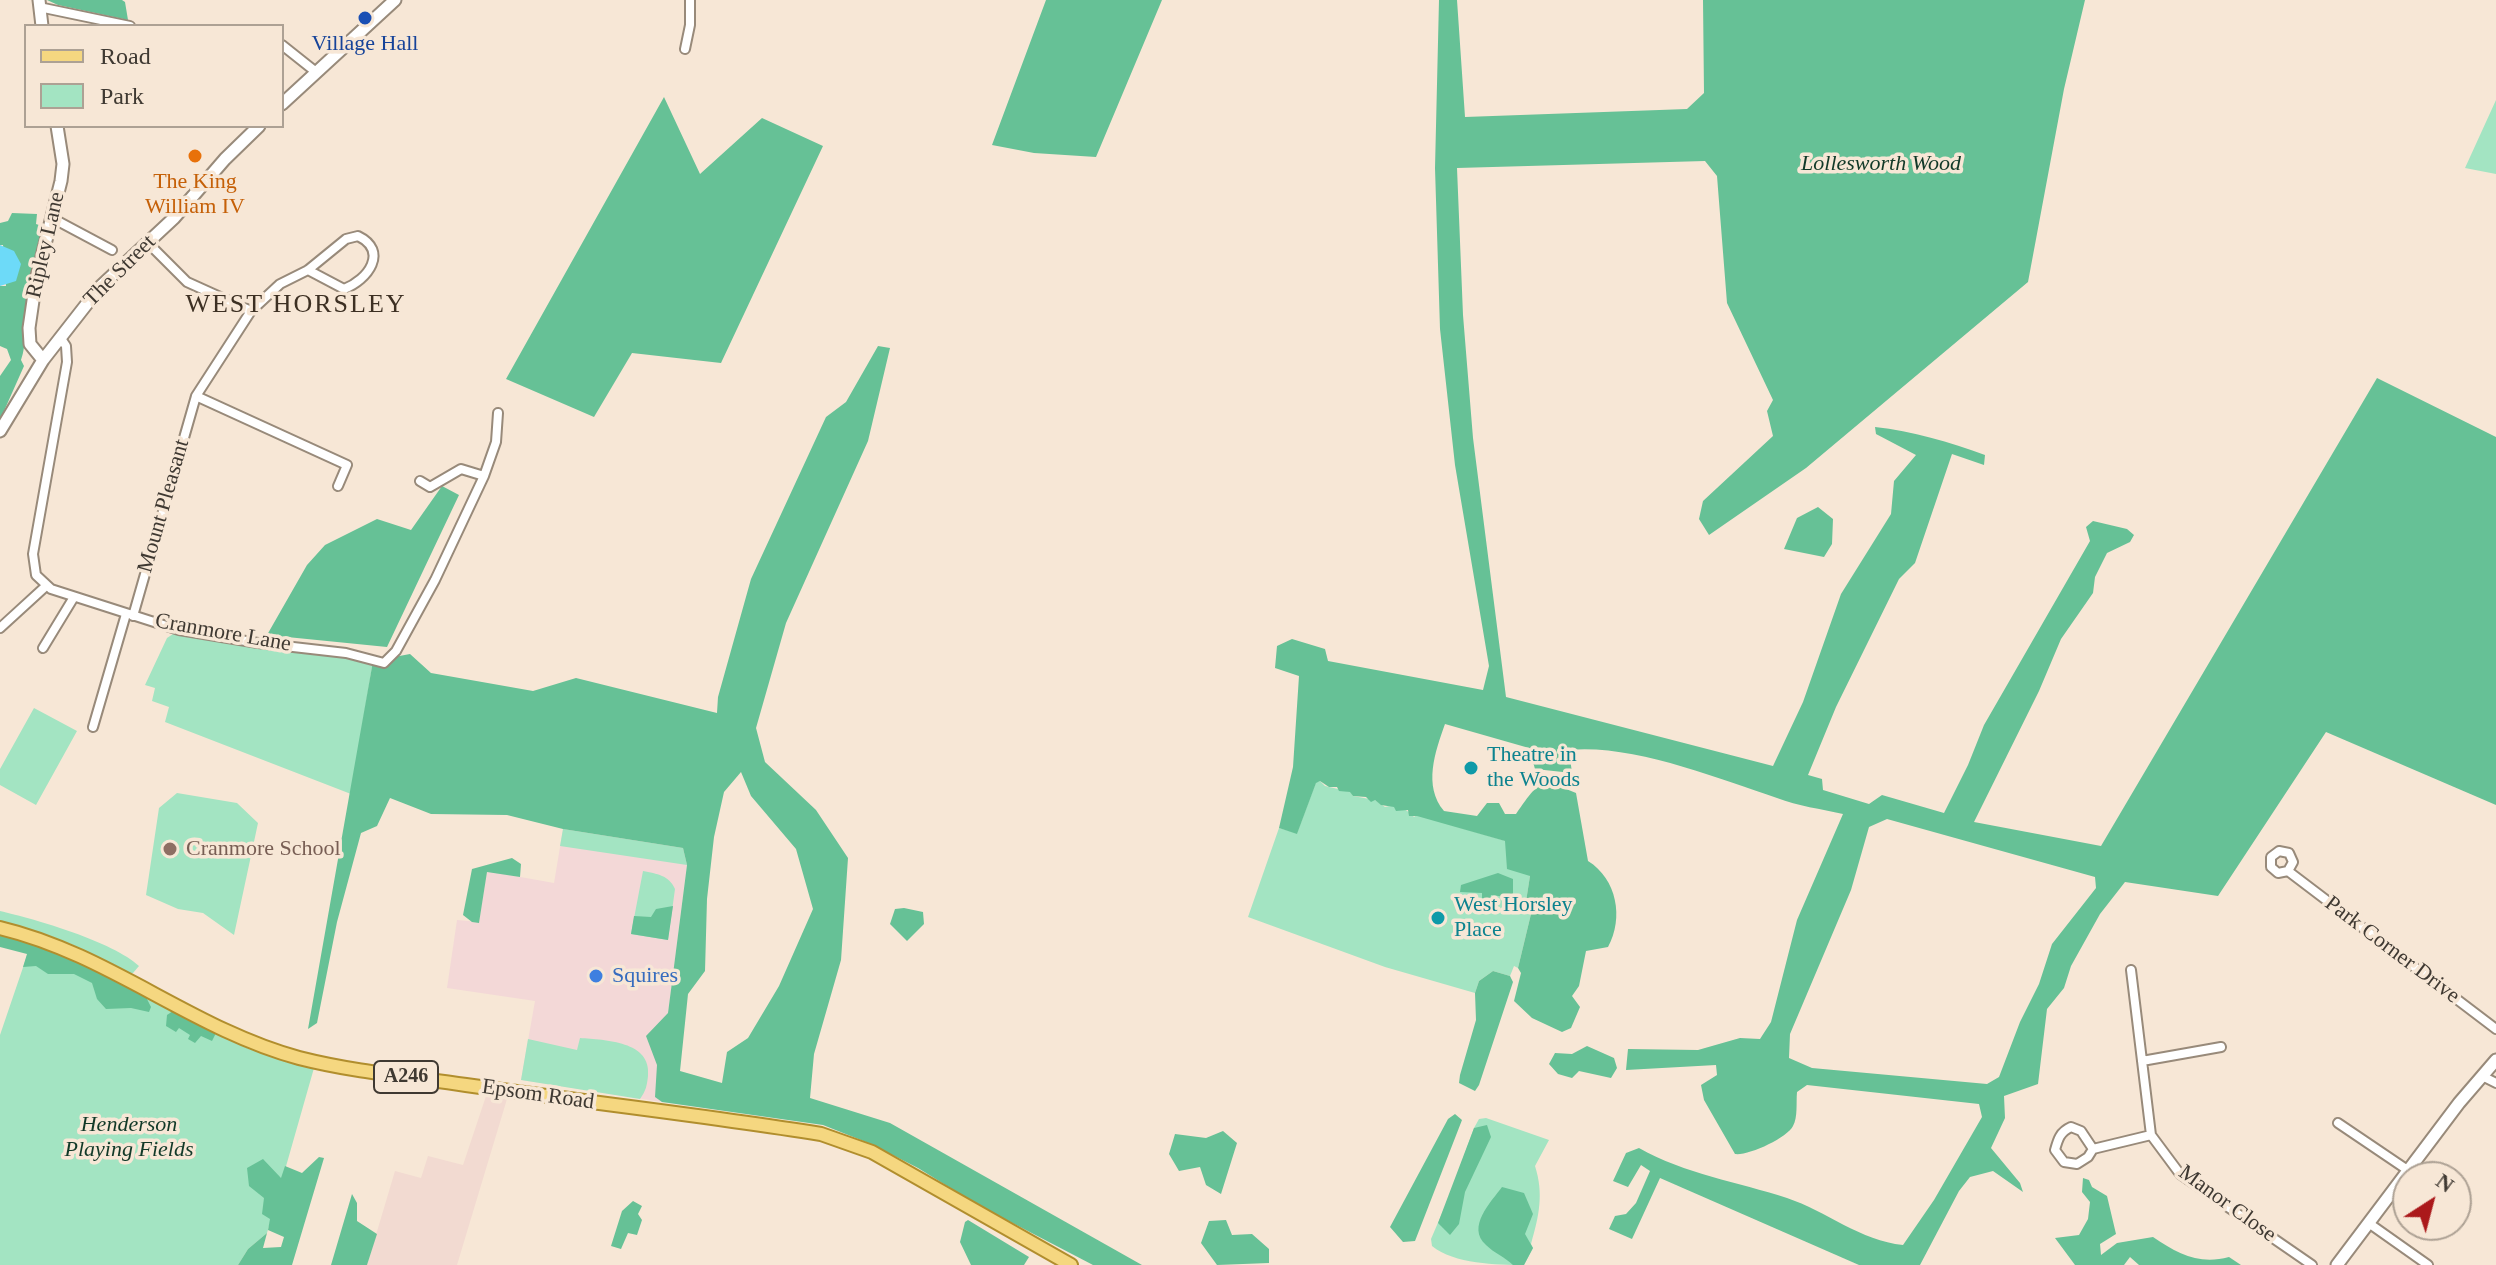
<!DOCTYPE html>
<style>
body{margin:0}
#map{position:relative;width:2496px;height:1265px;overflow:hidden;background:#f7e7d6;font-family:"Times New Roman",serif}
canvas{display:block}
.legend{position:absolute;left:24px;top:24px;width:260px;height:104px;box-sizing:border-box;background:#f7e7d6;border:2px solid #ada194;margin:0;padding:10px 14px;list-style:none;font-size:24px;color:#3f3932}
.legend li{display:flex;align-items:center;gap:16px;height:40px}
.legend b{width:40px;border:2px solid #ada194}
.north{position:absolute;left:2392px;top:1161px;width:80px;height:80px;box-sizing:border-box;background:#f7e7d6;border:2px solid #ada194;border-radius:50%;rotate:36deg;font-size:22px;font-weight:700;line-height:32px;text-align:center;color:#3f3932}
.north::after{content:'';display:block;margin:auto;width:28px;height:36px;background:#ab191b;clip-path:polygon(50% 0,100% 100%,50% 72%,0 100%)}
</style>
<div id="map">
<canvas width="2496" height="1265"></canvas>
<ul class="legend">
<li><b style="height:10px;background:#f5d780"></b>Road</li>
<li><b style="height:22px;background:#a3e4c2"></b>Park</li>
</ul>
<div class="north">N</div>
</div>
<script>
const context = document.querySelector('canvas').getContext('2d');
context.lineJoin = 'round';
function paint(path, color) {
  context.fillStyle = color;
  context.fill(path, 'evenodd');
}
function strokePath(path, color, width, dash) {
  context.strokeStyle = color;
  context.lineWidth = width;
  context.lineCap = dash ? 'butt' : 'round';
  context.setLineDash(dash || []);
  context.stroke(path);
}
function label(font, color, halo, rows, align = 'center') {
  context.font = font + ' "Times New Roman",serif';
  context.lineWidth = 7;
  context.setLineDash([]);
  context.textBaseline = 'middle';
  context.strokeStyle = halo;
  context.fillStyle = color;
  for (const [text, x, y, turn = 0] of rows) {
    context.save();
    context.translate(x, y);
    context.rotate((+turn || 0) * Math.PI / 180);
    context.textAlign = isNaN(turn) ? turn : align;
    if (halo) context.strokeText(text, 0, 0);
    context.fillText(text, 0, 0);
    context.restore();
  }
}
const commercial = new Path2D(`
 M563,829L683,848L687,865L668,1014L666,1068L662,1102L521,1080L535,1001L447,988L457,920L479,922L487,871L554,883Z`);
const industrial = new Path2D(`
 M486,1096L507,1099L457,1265H367L395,1171L421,1178L428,1156L463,1165Z`);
const green = new Path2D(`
 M2496,100V174L2465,168Z
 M179,630L373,661L351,794L165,722L169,707L152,701L155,688L145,685L167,638Z
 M34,708L77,731L36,805L0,785V769Z
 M1320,781L1325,786L1351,792L1353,796L1375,800L1385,807C1396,804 1407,809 1414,817L1417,815L1506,841L1530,876L1525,908L1531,914L1518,968L1514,966L1510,976L1493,971L1479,981L1475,993L1385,967L1248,917L1279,828L1297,833L1316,782Z
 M177,793L237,803L258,823L234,935L203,913L178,909L146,895L159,808Z
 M563,829L683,848L687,865L560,846Z
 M643,871C657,874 669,875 675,889L668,940L631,934Z
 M0,911C35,919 114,942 139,966L133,973H128L71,944L0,922Z
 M32,941L249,1049L314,1068L267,1233L248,1249L238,1265H0V1035Z
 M580,1038C605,1040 652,1041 648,1076C647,1085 646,1091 640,1099L521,1080L528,1039L577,1050Z
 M1486,1118L1549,1140L1535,1166C1544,1194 1539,1216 1531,1244L1533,1248L1524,1265C1497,1265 1454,1264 1432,1246L1431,1239L1449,1197L1474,1128L1479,1119Z`);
const forest = new Path2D(`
 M47,0H122L125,2L128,20L58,5Z
 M1046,0H1162L1096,157L1034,153L992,145Z
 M1439,0H1457L1465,117L1687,109L1704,93L1703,0H2085L2064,89L2028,282L1806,468L1709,535L1699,519L1703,501L1773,436L1767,411L1773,400L1727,303L1717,176L1705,161L1457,168L1463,315L1473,438L1506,697L1773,766L1803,702L1841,594L1891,514L1894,481L1916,455L1876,434L1875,427C1912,431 1950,442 1985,455L1984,465L1952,454L1915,563L1899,579L1836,707L1808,775L1822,779L1823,790L1869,804L1882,795L1944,813L1968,765L1984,725L2090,541L2086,527L2093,521L2127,529L2134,535L2130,542L2107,553L2095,577L2093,593L2061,639L2039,691L1974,822L2101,846L2377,378L2496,437V805L2326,732L2218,896L2125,882L2100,914L2071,966L2064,988L2047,1009L2038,1084L2004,1096L2005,1118L1991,1148L2020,1183L2023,1192L1993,1171L1970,1177L1959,1191L1920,1265H1859L1660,1178L1632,1239L1609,1229L1615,1216L1626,1214L1636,1203L1650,1171L1641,1165L1628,1187L1613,1181L1626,1153L1639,1148C1685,1174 1738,1182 1787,1198C1826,1211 1861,1241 1903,1245L1934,1200L1982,1117L1979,1104L1807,1085L1797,1092C1796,1103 1798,1117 1793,1126C1787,1138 1748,1156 1735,1154L1704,1100L1701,1085L1717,1075L1716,1065L1626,1070L1628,1049L1698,1050L1740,1038L1760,1039L1771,1022L1797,920L1843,814C1821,809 1798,806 1777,798C1716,778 1633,744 1569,750L1572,773L1535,769L1529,748L1445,724C1435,752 1423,786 1444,811L1477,816L1487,803H1499L1505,814H1516C1538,783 1538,778 1576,793L1588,861C1617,879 1624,918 1608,947L1586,951L1579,986L1572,996L1580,1007L1571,1028L1562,1032L1532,1018L1514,1001L1521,973L1518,968L1531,914L1525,908L1530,876L1507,869L1505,841L1417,816H1409L1408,810L1396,811L1394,807L1381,805L1375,800L1371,802L1366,797L1353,796L1350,792L1339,791L1337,787H1329L1320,781L1316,783L1297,834L1279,828L1293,767L1299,676L1275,668L1277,646L1292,639L1325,649L1328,661L1483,690L1489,666L1455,465L1440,329L1435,168ZM1887,819L2095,877L2096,888L2052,944L2039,984L2020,1022L1999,1077L1987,1084L1812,1068L1789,1058L1790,1034L1851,890L1869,827Z
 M664,97L700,174L762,118L823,146L721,363L632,353L594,417L506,379Z
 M12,213L37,214L36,224L42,226L44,234C38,259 31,284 27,309C24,326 27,343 21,360L24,366L0,420V376L11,360L7,349L0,346V286H6L3,245H0V223L8,221Z
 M878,346L890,348L868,441L786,623L756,728L765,762L816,810L848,858L841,960L814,1054L810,1098L890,1123L1142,1265H1093L978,1205L918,1168L871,1144L823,1125L662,1102L655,1097L657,1065L646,1036L668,1013L687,865L683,848L563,829L507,815L431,814L390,798L377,826L361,833L337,922L317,1023L308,1029L373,661L410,654L431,673L533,691L576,678L717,713L718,697L751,579L826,417L846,402ZM741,772L751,796L796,849L813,909L779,986L748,1038L727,1052L722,1083L680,1071L688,994L705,971L707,899L714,837L724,792Z
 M442,486L459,495L387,647L267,635L307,565L325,545L377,519L411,530Z
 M1818,507L1833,519L1832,544L1824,557L1784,549L1797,518Z
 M512,858L521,864L520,877L487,872L479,923L472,922L463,915L472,869Z
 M1498,873L1513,879V898L1491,895L1490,900L1482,898V893L1460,892L1461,885Z
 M673,906L668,940L631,934L634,916L651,917L656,909Z
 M904,908L923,912L924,924L907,941L890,924L895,909Z
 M0,933L60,950L145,995L151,1007L149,1012L131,1008L106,1009L97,999L92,983L74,974H48L36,966L23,967L27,954L0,947Z
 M1493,971L1510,976L1513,982L1479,1085L1475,1091L1459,1083L1460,1075L1476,1020L1475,993L1479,981Z
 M173,1011L216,1033L212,1041L201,1036L195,1043L188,1039L190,1035L179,1028L176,1032L166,1026L167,1015Z
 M1587,1046L1614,1058L1617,1068L1611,1078L1579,1071L1572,1078L1558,1074L1549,1064L1555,1053L1572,1054Z
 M1455,1114L1462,1120L1415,1241L1403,1242L1390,1227L1448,1119Z
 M1487,1125L1491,1137L1465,1192L1459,1224L1450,1235L1438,1223L1474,1128Z
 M1223,1131L1237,1143L1221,1194L1206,1185L1200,1167L1179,1171L1169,1154L1175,1134L1206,1138Z
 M319,1157L324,1158L292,1265H238L248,1249L267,1233L263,1248L281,1247L284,1237L268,1230L270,1219L262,1214L264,1198L249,1186L247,1168L263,1159L281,1178L285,1166L302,1173Z
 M2083,1178L2089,1180L2092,1187L2107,1196L2116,1234L2100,1244L2101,1255L2117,1243L2153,1237C2178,1254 2199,1265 2229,1257L2241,1265H2139L2130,1257L2124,1265H2075L2055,1238L2079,1235L2088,1219L2090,1202L2082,1192Z
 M1502,1187L1524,1193L1533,1214L1525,1234L1533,1248L1524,1265H1513C1505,1257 1494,1253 1486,1245C1466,1227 1491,1202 1502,1187Z
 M352,1194L357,1203V1221L377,1234L367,1265H331Z
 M633,1201L642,1206L638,1214L642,1220L637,1235L628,1233L621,1249L611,1246L622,1211Z
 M968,1220L1029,1257L1024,1265H971L960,1242L965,1222Z
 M1226,1220L1232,1235L1252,1234L1269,1249V1263L1217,1265L1201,1243L1209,1221Z`);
const water = new Path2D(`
 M0,245L14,251L21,264L16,281L0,286Z`);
const street = new Path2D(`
 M39,7L130,26
 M282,45L316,72
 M685,49L690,25V0
 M52,218L112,250
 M148,243L187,282L251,311
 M60,337L66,346L67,362L33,554L36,575L51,589L179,630L258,643L346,653L384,663L396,651L435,580L484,476L496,442L498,413
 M196,396L347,465L338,486
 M420,481L430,487L461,469L484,476
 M133,616L196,396L251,311L280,284L308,270L346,239L358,236C389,251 368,280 344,289L308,270
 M0,628L46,586
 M43,648L74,597
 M93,727L126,614
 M2279,851L2289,853L2293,862L2288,871L2278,873L2271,867V857Z
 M2288,871L2496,1029
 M2131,970L2151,1135L2180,1174L2312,1265
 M2142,1061L2221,1047
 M2482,1076L2496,1083
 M2338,1123L2409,1171
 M2093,1149L2088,1157L2077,1164L2064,1162L2055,1150C2058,1139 2060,1132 2071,1127L2081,1131L2093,1149L2151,1135
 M2370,1224L2428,1265`);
const secondary = new Path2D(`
 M39,0L42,26
 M282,104L395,0
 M43,360L30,344L29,328L36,280L61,181L63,164L57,126
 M0,431L43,360L100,287L174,218L225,159L259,126
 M2337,1265L2459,1103L2496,1060`);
const primary = new Path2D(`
 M0,928C109,954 192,1029 299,1058C354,1072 411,1077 466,1085C584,1102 703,1115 821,1134L872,1152L1071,1265`);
const markers = [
 [365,18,8,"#1a4fb4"],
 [195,156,8,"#e8710a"],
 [1471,768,8,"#0f9aa8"],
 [170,849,8,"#8d6e63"],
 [1438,918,8,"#0f9aa8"],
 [596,976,8,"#3f7fe0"]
];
const shields = [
 [406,1077,64]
];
const shieldNames = [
 ["A246",406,1077]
];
const transitNames = [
 ["Village Hall",365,44]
];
const parkNames = [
 ["Lollesworth Wood",1881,164],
 ["Henderson",129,1125],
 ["Playing Fields",129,1150]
];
const foodNames = [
 ["The King",195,182],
 ["William IV",195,207]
];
const streetNames = [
 ["Ripley Lane",46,245,-77],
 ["The Street",120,271,-45],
 ["Mount Pleasant",164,506,-74],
 ["Cranmore Lane",223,633,10],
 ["Park Corner Drive",2392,950,37],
 ["Epsom Road",538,1095,8],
 ["Manor Close",2227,1204,36]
];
const cultureNames = [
 ["Theatre in",1487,755],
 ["the Woods",1487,780],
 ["West Horsley",1454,905],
 ["Place",1454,930]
];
const educationNames = [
 ["Cranmore School",186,849]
];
const shopNames = [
 ["Squires",612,976]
];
const quarterNames = [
 ["WEST HORSLEY",296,305]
];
paint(commercial, '#f3d8d7');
paint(industrial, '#f2dad1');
paint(green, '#a3e4c2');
paint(forest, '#66c196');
paint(water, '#6ddaf8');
strokePath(street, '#988a7a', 12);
strokePath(secondary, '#988a7a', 15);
strokePath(primary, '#b18e2d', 16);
strokePath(street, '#fff', 8);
strokePath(secondary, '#fff', 11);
strokePath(primary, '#f5d780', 12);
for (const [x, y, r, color] of markers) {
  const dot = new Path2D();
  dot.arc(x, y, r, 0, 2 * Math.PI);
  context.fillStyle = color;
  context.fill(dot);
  strokePath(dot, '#f7e7d6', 3);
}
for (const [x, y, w] of shields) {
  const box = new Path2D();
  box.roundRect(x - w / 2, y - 16, w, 32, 6);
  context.fillStyle = '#f7e7d6';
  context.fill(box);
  strokePath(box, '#3f3932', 2);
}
label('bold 20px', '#3f3932', null, shieldNames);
label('22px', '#164399', '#f7e7d6', transitNames);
label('italic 22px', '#113928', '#f7e7d6', parkNames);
label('22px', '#c56008', '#f7e7d6', foodNames);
label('22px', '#3f3932', '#f7e7d6', streetNames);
label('22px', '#0d838f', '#f7e7d6', cultureNames, 'left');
label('22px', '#785e54', '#f7e7d6', educationNames, 'left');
label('22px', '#366cbe', '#f7e7d6', shopNames, 'left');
context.letterSpacing = '2px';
label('26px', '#3d3023', '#f7e7d6', quarterNames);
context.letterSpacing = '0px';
</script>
